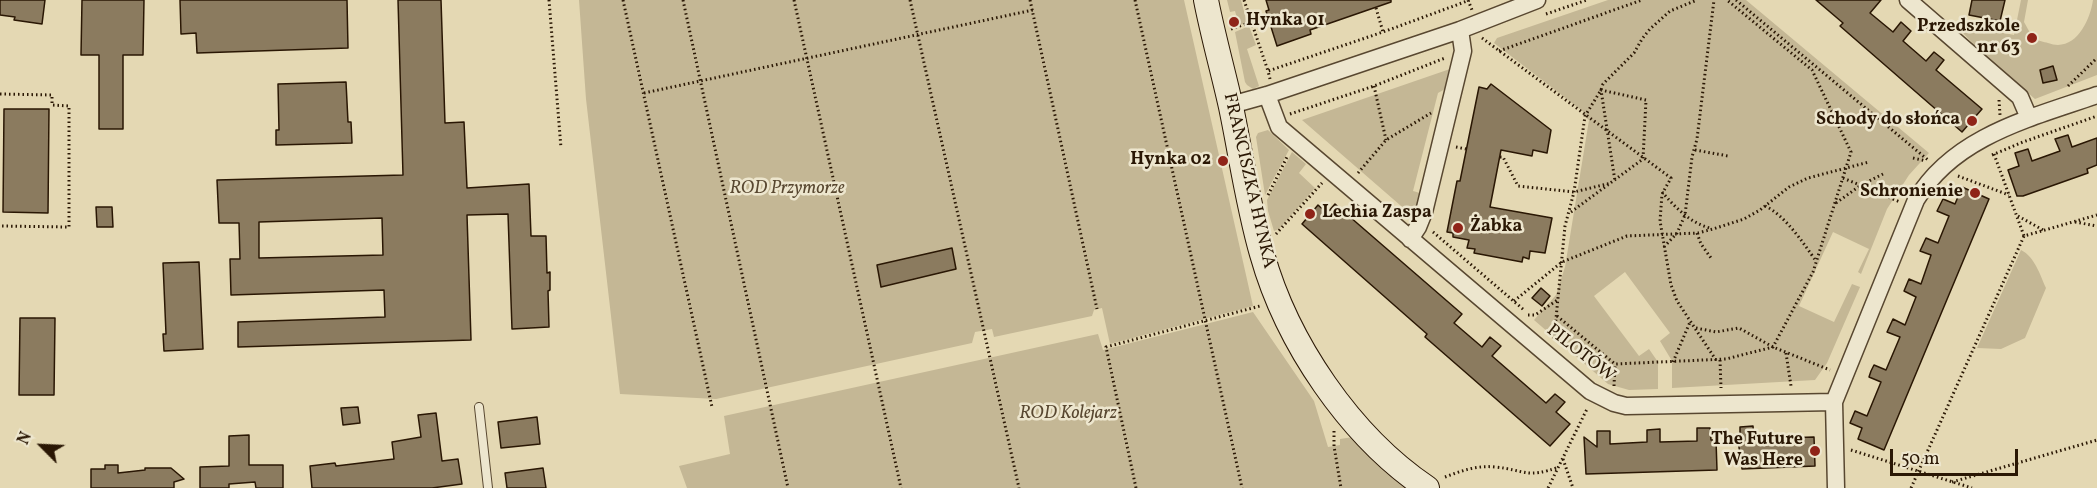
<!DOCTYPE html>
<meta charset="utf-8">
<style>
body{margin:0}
#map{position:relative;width:2097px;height:488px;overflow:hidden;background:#e4d8b3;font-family:Vollkorn,serif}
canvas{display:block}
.north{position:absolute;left:12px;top:416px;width:60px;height:60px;-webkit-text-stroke:4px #ede6ce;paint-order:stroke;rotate:294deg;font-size:16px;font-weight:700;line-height:24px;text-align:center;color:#2a1704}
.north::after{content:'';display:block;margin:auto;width:21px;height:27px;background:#2a1704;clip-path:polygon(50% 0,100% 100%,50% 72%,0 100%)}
.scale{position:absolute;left:1890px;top:449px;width:128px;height:27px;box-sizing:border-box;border:3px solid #2a1704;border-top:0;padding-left:8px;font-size:18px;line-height:21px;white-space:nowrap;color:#2a1704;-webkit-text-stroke:4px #ede6ce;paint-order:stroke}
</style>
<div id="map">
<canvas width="2097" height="488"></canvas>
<div class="north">N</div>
<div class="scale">50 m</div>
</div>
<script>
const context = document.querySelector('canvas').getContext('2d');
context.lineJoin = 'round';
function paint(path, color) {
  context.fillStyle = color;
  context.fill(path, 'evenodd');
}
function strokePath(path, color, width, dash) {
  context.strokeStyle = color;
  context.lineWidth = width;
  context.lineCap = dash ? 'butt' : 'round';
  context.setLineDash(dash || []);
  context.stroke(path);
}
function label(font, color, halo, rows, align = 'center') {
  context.font = font + ' Vollkorn,serif';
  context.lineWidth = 5;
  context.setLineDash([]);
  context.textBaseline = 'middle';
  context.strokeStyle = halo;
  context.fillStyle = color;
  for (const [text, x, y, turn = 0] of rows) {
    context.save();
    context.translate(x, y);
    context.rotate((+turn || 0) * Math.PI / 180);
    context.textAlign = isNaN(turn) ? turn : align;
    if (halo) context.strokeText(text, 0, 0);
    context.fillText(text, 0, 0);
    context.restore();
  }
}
const green = new Path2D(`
 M579,0H1184L1253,306L1110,344L1102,308L1094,310L1092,316L994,337L992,329L975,332L972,343L716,399L620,394L586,99Z
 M1227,0H1241L1247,23L1239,25L1235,11L1230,12Z
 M1608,0H1746L1929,153L1909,175L1887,209L1861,274L1858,272L1869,249L1833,232L1799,306L1834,322L1852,284L1860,287L1827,363L1815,380L1672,388V361L1660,341L1670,333L1625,272L1594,296L1639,356L1649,349L1658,362V389L1629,390L1608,384L1534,320L1556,295L1565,267L1589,120L1585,117V113L1494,43L1497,38Z
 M2021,0H2028L2024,22C2027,27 2030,34 2035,38C2038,41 2044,42 2048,43C2075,53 2090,21 2093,0H2097V75L2035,99L1985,56L1960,30L1961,24L2014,35Z
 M1249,26L1256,45L1247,49L1259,86L1253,89L1247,85L1245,82L1235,32Z
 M1450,69L1445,89L1438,93L1413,191L1420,193L1417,208L1408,212L1302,120Z
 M1268,130L1289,150L1265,195L1256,137L1258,133Z
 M1292,152L1306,164L1299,173L1315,188L1279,229L1274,231L1268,211L1267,200Z
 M2021,250C2035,257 2040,275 2046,288L2025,338L2001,349L1977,348Z
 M1253,312L1314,401L1328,447L1340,445V439L1353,437L1409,488H687L679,466L730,454L724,416L1098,334L1103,350Z`);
const building = new Path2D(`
 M0,0H45L42,24L14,20L15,17L0,15Z
 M82,0H144L143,55H123V129H99V55H81Z
 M180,0H347L348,48L197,53L196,33L181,34Z
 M398,0H441L445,123L464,122L467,188L529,184L531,236H546L547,273L550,272V290L548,291L549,327L512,329L508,214L467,215L471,340L238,347V322L385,317L384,290L231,295L230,259H240L239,223H219L217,180L403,175ZM382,218L383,255L259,258V222Z
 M1266,0H1391V2L1310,30L1311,34L1277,46L1266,11L1269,10Z
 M1816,0H1881L1870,13L1893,32L1901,22L1911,31L1903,41L1926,61L1934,52L1944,60L1936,70L1982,109L1962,132L1840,26L1843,23Z
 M1972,0H2005L2000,21L1969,15Z
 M2053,66L2057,80L2043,83L2040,70Z
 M346,82L348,122H351L352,143L276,145V130H279L278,84Z
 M1491,84L1551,130L1547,153L1533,150L1532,156L1501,150L1490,207L1552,218L1545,253L1530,251L1529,259L1523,257L1522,262L1474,253L1475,249L1467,248L1469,240L1453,237V233L1447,232L1457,181H1460L1479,87L1487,89Z
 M4,109H49L48,213L3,212Z
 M2068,135L2072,147L2097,138V165L2087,169L2088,173L2023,196H2017L2008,170L2019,166L2015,153L2028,149L2032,161L2060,151L2055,139Z
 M1962,187L1989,199L1884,450L1858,439L1862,428L1850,423L1855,411L1867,416L1881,382L1869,377L1871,371L1874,365L1886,370L1900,337L1887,332L1893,319L1905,325L1916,297L1904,291L1909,279L1921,284L1931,255L1920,251L1926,238L1938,243L1949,216L1937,211L1943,199L1955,204Z
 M1335,204L1462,314L1454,323L1482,347L1490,337L1501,346L1492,356L1546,403L1555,394L1565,402L1556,412L1570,424L1550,446L1425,337L1427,334L1302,224L1318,205L1327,213Z
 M96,207H112L113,227H97Z
 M952,248L956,269L881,287L877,265Z
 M199,262L203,349L164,351L163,334H166L163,263Z
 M1541,288L1550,296L1542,306L1532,298Z
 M20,318H55L54,395H19Z
 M358,407L360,423L343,425L341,408Z
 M436,413L442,461L458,459L462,484L432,488H312L310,466L335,463L336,466L394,459L392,442L421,437L418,415Z
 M537,417L540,444L501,448L498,422Z
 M1753,426L1754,439L1814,437L1815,466L1742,469L1738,440H1740V427Z
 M1697,428H1710L1711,440H1716L1717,470L1586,474L1584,437L1597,447V431H1610V444L1647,442V430L1660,429V442L1697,441Z
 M249,435V465H283V488H256L255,482L229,484V488H200V467L229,466V436Z
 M105,465H118V473L145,470V468H171L184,479L174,482V488H91V469H105Z
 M543,468L546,488H507L505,473Z`);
const path = new Path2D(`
 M549,0L561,148
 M623,0L712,407
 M683,0L788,488
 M794,0L901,488
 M910,0L1019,488
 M1030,0L1097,309
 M1135,0L1242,488
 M1244,0L1268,71
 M1468,0L1472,10
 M1736,0L1928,160
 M1376,8L1383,32
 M1546,14L1587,0
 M1231,29L1252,22
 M1482,38L1671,178L1662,194L1660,221L1671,285L1677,301L1716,360
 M1499,51L1642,0
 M1270,79L1268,71L1383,32L1470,0
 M1374,86L1386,140
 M2068,86L2097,58
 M644,93L1033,10
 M0,94L52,95V105L69,106V227L0,226
 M1999,100L2000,115
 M1290,114L1374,86L1445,58
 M1456,147L1466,149
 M1695,150L1728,156
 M1994,154L2024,236
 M1992,155L2023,142L2097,116
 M1500,157H1503L1518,186L1574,192L1611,183
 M1913,158L1926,161
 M1358,173L1386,140L1431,113
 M1958,176L2009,195
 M1843,178L1900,202
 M1662,192C1675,207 1690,223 1710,228
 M1268,195L1288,155
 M1836,203L1861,185L1883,174
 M1765,206C1785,215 1804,244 1816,261
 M1571,212L1643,159L1646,100L1601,90L1615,181
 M2018,216L2043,230
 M2075,222L2097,226
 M1433,232L1524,310
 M1697,233L1701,244L1711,258
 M1276,234L1322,183
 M1664,247L1677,233L1685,215L1692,157L1697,139L1714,0
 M1514,301L1562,262L1627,236L1698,233L1713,229L1744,219L1760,210L1789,187L1808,178L1869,162
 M1528,315H1535L1559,299
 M1557,316L1615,364L1726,359L1773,347L1813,272L1851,152L1812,70L1727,0
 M1696,328L1716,332L1739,328L1773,347L1830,370
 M1554,339L1565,226L1574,192L1585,116L1601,90L1603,84L1634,53L1642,39L1650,29L1670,11L1697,0
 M1786,353L1791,386
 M1720,360L1721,388
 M1673,362L1690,322
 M1614,386L1615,364
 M1334,431V446L1341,488
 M1851,450L1972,488
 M1563,459L1573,488
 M1445,477C1461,471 1477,465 1495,467C1526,470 1526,479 1559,467
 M1952,482L2097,440
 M1136,488L1106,347L1260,306
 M1548,488L1587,409
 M1911,488L2024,236L2097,215`);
const lane = new Path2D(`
 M479,407L488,488`);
const street = new Path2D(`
 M1908,0L2020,97L2029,118
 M1267,95L1279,127L1590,391L1614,403L1626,406L1834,402
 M1231,105L1267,95L1460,30L1537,0
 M1410,239L1418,227L1424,212L1463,51L1460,30
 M1836,488L1834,402L1916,200C1954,136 2031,118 2097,95`);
const secondary = new Path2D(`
 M1206,0C1213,36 1223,71 1231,107C1241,155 1248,206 1262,254C1287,343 1350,436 1427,488`);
const markers = [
 [1234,22,6,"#8f2418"],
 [2032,38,6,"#8f2418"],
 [1972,121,6,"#8f2418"],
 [1223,161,6,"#8f2418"],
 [1975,193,6,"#8f2418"],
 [1310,214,6,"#8f2418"],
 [1458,228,6,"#8f2418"],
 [1815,451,6,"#8f2418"]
];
const poiNames = [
 ["Hynka 01",1246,22,"left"],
 ["Przedszkole",2020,28],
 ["nr 63",2020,49],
 ["Schody do słońca",1960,121],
 ["Hynka 02",1211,161],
 ["Schronienie",1963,193],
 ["Lechia Zaspa",1322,214,"left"],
 ["Żabka",1470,228,"left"],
 ["The Future",1803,441],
 ["Was Here",1803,462]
];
const streetNames = [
 ["FRANCISZKA HYNKA",1248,181,77],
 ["PILOTÓW",1580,354,38]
];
const parkNames = [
 ["ROD Przymorze",787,190],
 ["ROD Kolejarz",1068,415]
];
paint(green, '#c4b795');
paint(building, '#8b7b5f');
strokePath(building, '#2a1704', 1.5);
strokePath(lane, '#584730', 10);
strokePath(street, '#584730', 19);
strokePath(secondary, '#2a1704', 26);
strokePath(path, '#2a1704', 3, [1.5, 3]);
strokePath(lane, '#ede6ce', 8);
strokePath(street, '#ede6ce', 16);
strokePath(secondary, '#ede6ce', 24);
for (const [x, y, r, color] of markers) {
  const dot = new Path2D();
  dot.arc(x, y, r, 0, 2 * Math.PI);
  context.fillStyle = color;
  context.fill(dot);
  strokePath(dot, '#ede6ce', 2);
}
label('bold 18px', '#2a1704', '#ede6ce', poiNames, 'right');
label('18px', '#2a1704', '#ede6ce', streetNames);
label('italic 18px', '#584730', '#ede6ce', parkNames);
</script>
